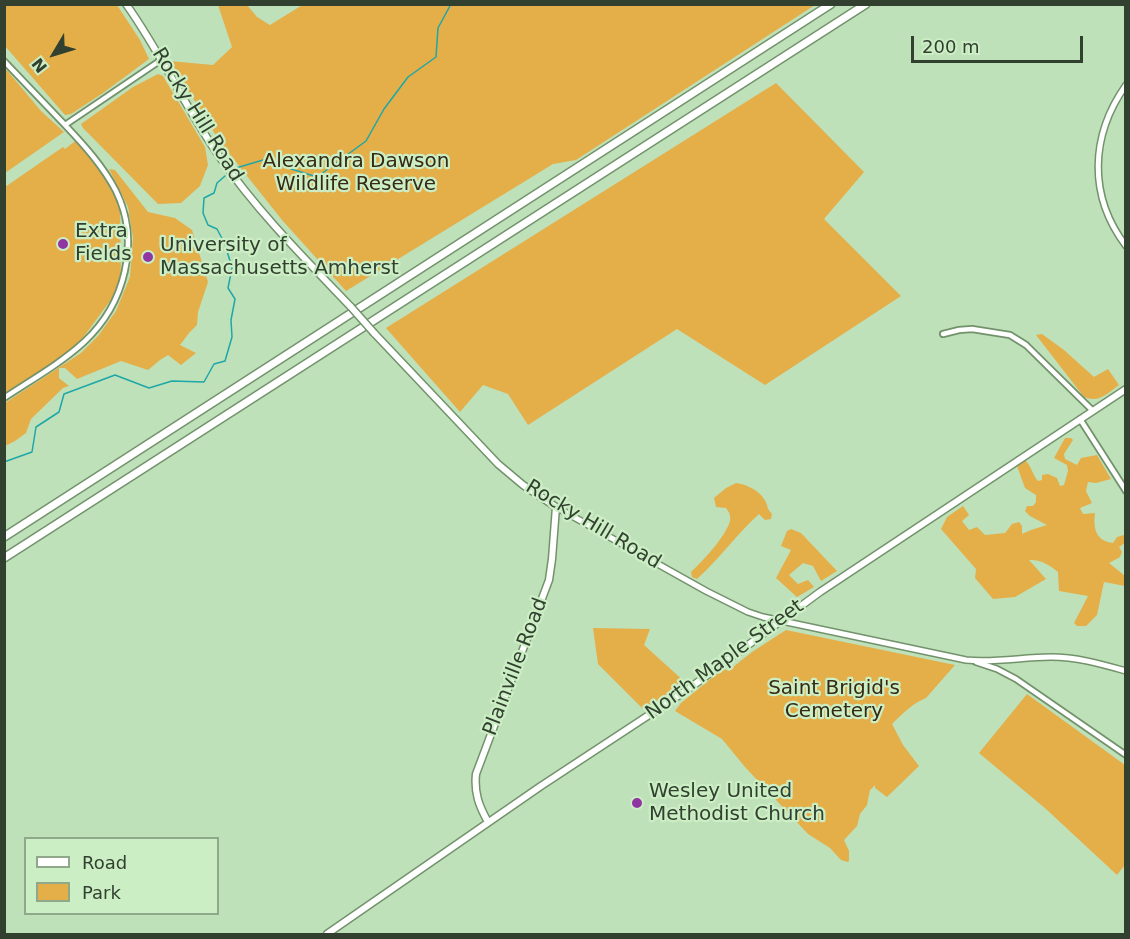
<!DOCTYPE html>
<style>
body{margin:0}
#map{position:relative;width:1130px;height:939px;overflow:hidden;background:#bfe1b9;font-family:"DejaVu Sans",sans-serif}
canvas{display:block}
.frame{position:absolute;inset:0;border:6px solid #32402f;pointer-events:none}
.legend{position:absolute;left:24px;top:837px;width:195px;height:78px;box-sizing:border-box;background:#cceec5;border:2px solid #8ea889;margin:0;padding:8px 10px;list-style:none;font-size:18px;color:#32402f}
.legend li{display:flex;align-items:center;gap:12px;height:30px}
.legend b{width:30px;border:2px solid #8ea889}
.north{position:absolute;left:24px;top:24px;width:60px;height:60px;-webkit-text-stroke:4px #cceec5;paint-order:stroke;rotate:232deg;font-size:16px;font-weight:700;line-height:24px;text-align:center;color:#32402f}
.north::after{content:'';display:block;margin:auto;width:21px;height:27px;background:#32402f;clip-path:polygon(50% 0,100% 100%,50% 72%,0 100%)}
.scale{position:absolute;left:911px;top:36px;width:172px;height:27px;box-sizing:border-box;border:3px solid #32402f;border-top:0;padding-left:8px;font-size:18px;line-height:21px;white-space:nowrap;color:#32402f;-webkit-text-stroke:4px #cceec5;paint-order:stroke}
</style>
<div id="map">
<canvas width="1130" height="939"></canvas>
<div class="frame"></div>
<ul class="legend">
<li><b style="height:8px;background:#fff"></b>Road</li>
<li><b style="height:16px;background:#e4ae49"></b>Park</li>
</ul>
<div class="north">N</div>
<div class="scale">200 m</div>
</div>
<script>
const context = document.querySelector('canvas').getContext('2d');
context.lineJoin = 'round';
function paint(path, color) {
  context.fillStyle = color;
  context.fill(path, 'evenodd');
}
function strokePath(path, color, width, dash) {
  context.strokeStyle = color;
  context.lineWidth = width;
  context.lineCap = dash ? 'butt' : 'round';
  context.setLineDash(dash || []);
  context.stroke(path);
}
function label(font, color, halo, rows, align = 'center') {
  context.font = font + ' "DejaVu Sans",sans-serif';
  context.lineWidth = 4.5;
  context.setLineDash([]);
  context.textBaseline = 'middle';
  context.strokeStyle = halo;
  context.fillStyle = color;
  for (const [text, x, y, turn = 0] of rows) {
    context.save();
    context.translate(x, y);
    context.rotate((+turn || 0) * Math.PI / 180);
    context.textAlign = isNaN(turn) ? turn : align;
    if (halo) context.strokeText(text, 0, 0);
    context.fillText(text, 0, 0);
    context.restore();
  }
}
const green = new Path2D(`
 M304,4H815V5L576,160L553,164L346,291L282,220L220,142L170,61L213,65L232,47L218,5H247L257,17L270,25Z
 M4,5H117L140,40L149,59L103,93L71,114L65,115L5,46Z
 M5,68L41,111L64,132L5,173Z
 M158,74L163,76L205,147L208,165L200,186L181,203L158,204L83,128L81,124L133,87Z
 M776,83L864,172L824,219L901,296L765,385L677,329L528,425L508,394L483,385L460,412L386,328Z
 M78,139L120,201L121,286L74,350L5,398V187L63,147L65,149Z
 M109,169L115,170L148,212L175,218L192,230L208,282L198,312L197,325L189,333L180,345L196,353L181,365L168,355L160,360L148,370L121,361L77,379L65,368H59V378L69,386L63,388L31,419L26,433L15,441L5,446V403L81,353L98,336L116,311L130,277L133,238L128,207Z
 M1042,334L1064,350L1094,377L1108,369L1119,385C1107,394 1099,403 1084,397L1036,335Z
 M1065,438H1071L1073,440L1064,454L1065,459L1077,465L1081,458L1097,455L1111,479L1096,483L1088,482L1086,491L1092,503L1080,508L1083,514L1095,513C1093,529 1096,541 1113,543L1117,537L1124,535L1125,536V543L1119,547L1122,552L1120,557L1109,563L1125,576V586L1104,582L1097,615L1086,626H1077L1074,623L1088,596L1059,591L1058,572C1050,565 1040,559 1029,560L1046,579L1015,597L993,599L975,578L976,569L941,529L947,517L963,506L969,515L962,521L969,530L977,527L985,535L1005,533L1012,524L1019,522L1022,526V534L1031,530L1047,525L1030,516L1025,511L1027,506H1033L1036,502V495L1025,488L1017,466L1019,461L1025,460C1032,467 1032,474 1038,481L1042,480V475L1048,474L1057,478L1060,486L1064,485L1068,471L1067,465L1054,458Z
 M736,483C750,485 766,494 768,509L772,514L771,519L765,520L759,514C737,534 719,559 697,579L692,577L691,572C703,561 726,536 730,521C731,515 729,512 726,508L716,507L714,498L726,488Z
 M791,529L801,533L837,571L821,581L813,566L803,563L789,575L798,584L808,580L814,587L797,597L776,578L791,550L781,546L787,531Z
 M593,628L650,629L644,645L686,683L643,709L598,664Z
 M786,630L955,665L926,698C913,703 902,714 892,724L903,745L919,766L887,797L875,788V785L870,790L867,805L860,814L857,826L844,840L849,851V861L848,862L841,860L830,848L808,834L745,767L722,739L675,711L681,703L724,668L728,671L752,652Z
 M1027,694L1125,765V865L1117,875L1046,809L979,753Z`);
const stream = new Path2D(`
 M236,168L263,160L317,177L366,141L384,109L408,77L436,57L438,28L451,4
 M4,462L32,452L36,427L59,412L64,394L115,375L149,388L172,381L204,382L214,364L225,361L232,337L231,320L235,299L228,288L232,268L225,244L217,229L208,225L203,213L204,198L214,193L217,183L225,176`);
const minor = new Path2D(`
 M4,61L65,125L161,60
 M943,334L959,330L972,329L1010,335L1026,345L1092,410
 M4,398C31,380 60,364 84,342C125,304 141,242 116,191C103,166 84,145 65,125
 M1080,419L1126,491
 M976,662L997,669L1016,679L1126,755`);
const tertiary = new Path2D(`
 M1126,85C1090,136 1088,196 1126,246
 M556,507L706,591L748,612L763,617L966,660C995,663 1023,657 1051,657C1077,657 1101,664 1126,671`);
const secondary = new Path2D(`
 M126,4C161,53 185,107 219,156C257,211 305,259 351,307
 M374,333L498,464L523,485L556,507L552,559L549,580L476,774C474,793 479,806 488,822
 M327,934L541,786L687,690L820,592L1126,389`);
const primary = new Path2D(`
 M4,537L831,4
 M4,558L866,4`);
const secondaryBridge = new Path2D(`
 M351,307L374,333`);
const markers = [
 [63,244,6,"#9036a2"],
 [148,257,6,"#9036a2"],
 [637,803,6,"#9036a2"]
];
const streetNames = [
 ["Rocky Hill Road",197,115,58],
 ["Rocky Hill Road",593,525,31],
 ["North Maple Street",725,660,-36],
 ["Plainville Road",516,667,-69]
];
const parkNames = [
 ["Alexandra Dawson",356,162],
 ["Wildlife Reserve",356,185],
 ["Saint Brigid's",834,689],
 ["Cemetery",834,712]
];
const poiNames = [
 ["Extra",75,232],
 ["Fields",75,255],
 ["University of",160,246],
 ["Massachusetts Amherst",160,269],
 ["Wesley United",649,792],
 ["Methodist Church",649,815]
];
paint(green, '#e4ae49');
strokePath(stream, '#1ea7a8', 1.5);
strokePath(minor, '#72926c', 8);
strokePath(tertiary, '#72926c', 8);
strokePath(secondary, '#72926c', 9);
strokePath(primary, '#72926c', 10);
strokePath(minor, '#fff', 4.5);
strokePath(tertiary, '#fff', 5);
strokePath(secondary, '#fff', 6);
strokePath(primary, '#fff', 7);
strokePath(secondaryBridge, '#72926c', 9, []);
strokePath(secondaryBridge, '#fff', 6);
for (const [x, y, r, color] of markers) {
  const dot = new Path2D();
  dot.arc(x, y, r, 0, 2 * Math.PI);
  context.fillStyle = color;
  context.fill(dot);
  strokePath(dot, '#cceec5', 2);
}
label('20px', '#32402f', '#cceec5', streetNames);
label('20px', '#372a15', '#cceec5', parkNames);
label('20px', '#32402f', '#cceec5', poiNames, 'left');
</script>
